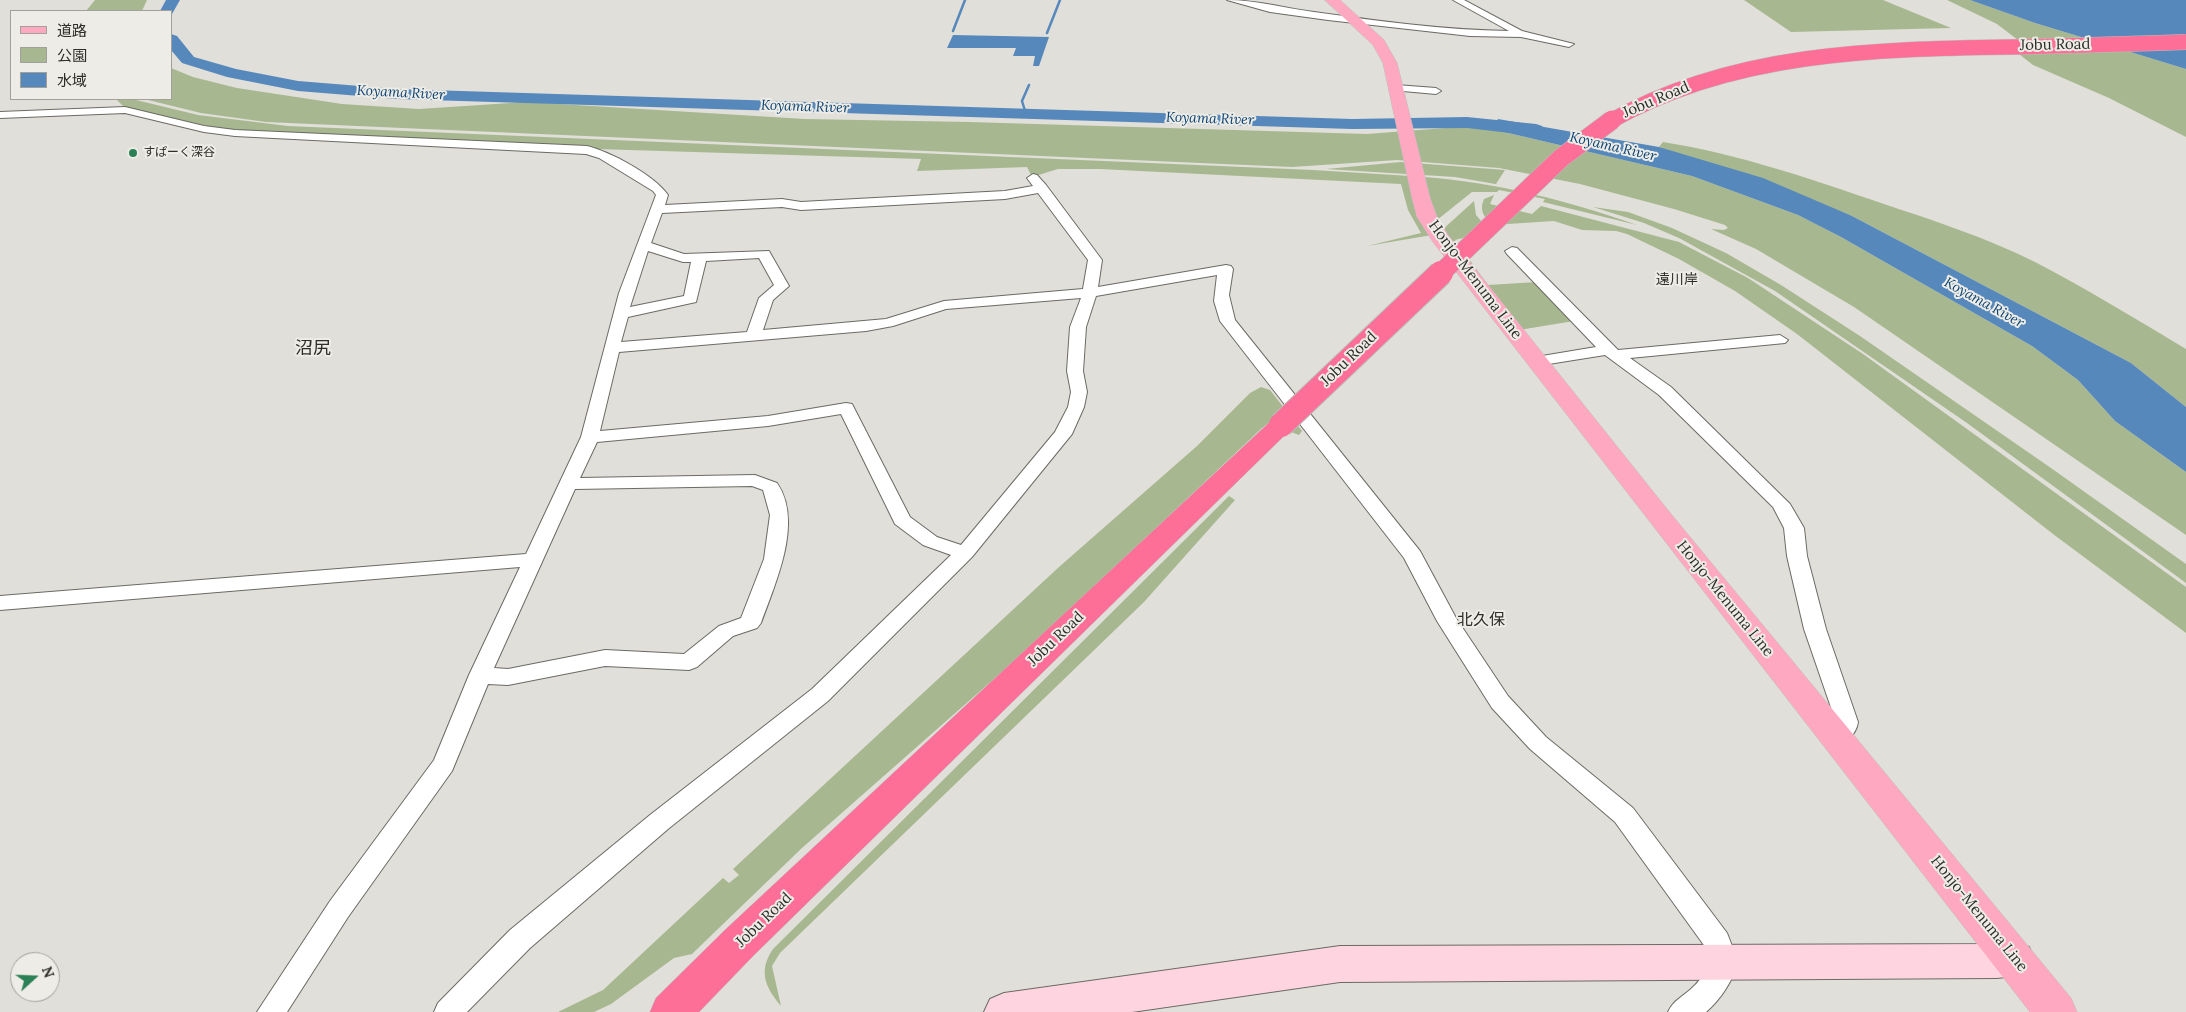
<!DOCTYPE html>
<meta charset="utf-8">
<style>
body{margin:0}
#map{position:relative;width:2186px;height:1012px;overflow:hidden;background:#e1dfd9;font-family:Lora,"Noto Sans JP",serif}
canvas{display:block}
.legend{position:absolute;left:10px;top:10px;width:162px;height:90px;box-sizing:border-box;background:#eeece6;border:1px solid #a1a09b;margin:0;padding:6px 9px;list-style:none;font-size:15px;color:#2d2d2a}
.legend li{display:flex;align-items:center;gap:10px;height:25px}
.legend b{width:25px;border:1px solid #a1a09b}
.north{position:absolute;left:10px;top:952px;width:50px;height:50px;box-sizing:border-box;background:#eeece6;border:1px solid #a1a09b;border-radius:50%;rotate:70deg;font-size:14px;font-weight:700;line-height:20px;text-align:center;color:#2d2d2a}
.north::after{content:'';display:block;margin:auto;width:18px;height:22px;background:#2a8156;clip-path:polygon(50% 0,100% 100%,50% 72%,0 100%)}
</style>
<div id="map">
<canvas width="2186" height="1012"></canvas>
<ul class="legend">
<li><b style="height:6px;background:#fea9c1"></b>道路</li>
<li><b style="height:14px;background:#a7b890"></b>公園</li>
<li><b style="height:14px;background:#5688bc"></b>水域</li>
</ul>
<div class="north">N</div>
</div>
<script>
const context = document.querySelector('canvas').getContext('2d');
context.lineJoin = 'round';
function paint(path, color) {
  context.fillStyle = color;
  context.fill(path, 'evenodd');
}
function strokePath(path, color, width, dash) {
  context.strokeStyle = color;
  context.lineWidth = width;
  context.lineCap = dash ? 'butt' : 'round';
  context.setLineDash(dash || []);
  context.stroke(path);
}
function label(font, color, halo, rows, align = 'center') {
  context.font = font + ' Lora,"Noto Sans JP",serif';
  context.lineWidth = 4;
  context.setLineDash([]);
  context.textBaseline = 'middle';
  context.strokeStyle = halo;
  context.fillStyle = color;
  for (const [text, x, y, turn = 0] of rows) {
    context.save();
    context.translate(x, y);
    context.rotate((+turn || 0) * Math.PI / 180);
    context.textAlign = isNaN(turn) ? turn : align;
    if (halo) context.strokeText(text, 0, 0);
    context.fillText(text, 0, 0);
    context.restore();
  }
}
const green = new Path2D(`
 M95,0H147L142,11H86Z
 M1744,0H1883L1951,28L1791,32Z
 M1947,0H1970L2035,23L2186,69V137L2109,98L2033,65L2019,54L2035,53L1997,24Z
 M171,68L193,77L237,88L342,104L419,109L526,102L805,119L969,122L1367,134L1458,127L1487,128L1692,176L1798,215L1841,237L2032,346L2078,380L2115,421L2186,472V535L1854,307L1756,249L1711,229L1724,230L1728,228L1725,225L1674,209L1580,184L1499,168L1397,160L1292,167L266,122L201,113L144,99H171Z
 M116,99H132L198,115L288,126L1313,170L1410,176L1432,235L1367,246L1421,233L1408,210L1401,184L1100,169H1058L1032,177L1027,167L917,171L921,159L596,149L221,129L124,107Z
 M1663,142C1739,154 1811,179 1884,204C1935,221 1987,238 2035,262C2087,289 2136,319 2186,349V407L2131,363L1852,216L1659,147Z
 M1401,162L1505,170L1496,184L1513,187L1455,177L1326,169Z
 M1423,177C1495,182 1569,201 1637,225L1543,202L1545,199L1499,190L1497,192H1472L1437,220Z
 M1494,195L1490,204L1532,214L1541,206L1679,242L1748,278L1863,354L2186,587V633L2053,534L1797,334L1735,291L1679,259L1627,234L1616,231L1582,230L1554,221L1492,225C1484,216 1479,211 1484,199Z
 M1474,201L1476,215L1490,231L1455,240L1488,285L1537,282L1574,321L1519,330L1441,231Z
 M1593,207L1628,212L1672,228L1726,253L1781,285L1860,336L2051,468L2186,564V583L1967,423L1775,291L1679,238L1644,223Z
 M1261,387L1270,390L1302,431L1299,435L1291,432L1294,429L1274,419L1262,428L1028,649L802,848L692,954L674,958L611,1004L594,1012H558L603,990L723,878L729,883L739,875L733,869L1059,567L1197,446L1250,393Z
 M1229,496L1235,500L1144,602L780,953L772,966L781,1006C765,987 758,971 773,949Z`);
const water = new Path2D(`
 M1970,0H2186V69L2035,23Z
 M953,35L1049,37L1039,66H1033L1035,56H1013L1016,48H947Z
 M1498,119L1659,147L1763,178L1852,216L2131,363L2186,407V472L2115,421L2078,380L2032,346L1841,237L1798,215L1692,176L1487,128L1496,123Z`);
const stream = new Path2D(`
 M953,31L965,0
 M1047,33L1060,0
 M1026,114L1022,101L1029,85`);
const river = new Path2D(`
 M166,0H180L172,14L171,11H160Z
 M171,34L177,36L194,57L236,69L298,81L397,89L1352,119L1467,117L1536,124L1542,126L1545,130L1542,134L1536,136L1467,128L1352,129L397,99L298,91L227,77L182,63L171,50Z`);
const street = new Path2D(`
 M1227,0C1255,0 1285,8 1314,12C1378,21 1444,30 1509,31L1453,0H1464L1522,31L1574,44L1569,47L1521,37L1470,36L1328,20L1270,12Z
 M1396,85L1436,88L1441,91L1436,94L1392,90V86Z
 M125,107L204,126L235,130L587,146C611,152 654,175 668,195L665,205L782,199L801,202L1005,191L1033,186L1027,178L1033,174L1037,175L1046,185L1102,260L1098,287L1226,265L1231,266L1233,269L1229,295L1235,320L1420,551L1456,618L1508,696L1546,737L1633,808L1727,933L1739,964C1730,983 1722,998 1706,1012H1668C1673,1001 1681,998 1691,989C1699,982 1705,973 1711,963L1706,948L1615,822L1530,749L1492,708L1437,621L1404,558L1220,321L1214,301L1217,275L1096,296L1086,327L1083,371L1087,392L1084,407L1072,434L972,557L828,701L668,829L530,948L467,1012H434L438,1003L510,930L650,815L812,689L951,555L923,545L895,524L841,414L768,426L597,442L580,478L755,475L777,483C804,522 775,584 761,623L757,628L733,636L697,667L689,670L605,666L508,685L488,684L452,771L348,917L287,1012H257L330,901L434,760L469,675L520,567L0,610V596L526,554L581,437L619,293L656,195L653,191L599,158L586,154L235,136L204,132L125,113L0,118V112ZM1038,193L1088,260L1083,289L944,301L886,319L763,330L773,300L789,286L769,251L684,254L651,243L662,213L782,207L801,210L1005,199ZM648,251L683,262H691L684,296L630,307ZM759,258L774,285L759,298L747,332L621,342L628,317L696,302L706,261ZM1081,298L1070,327L1067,371L1071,392L1068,407L1055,432L961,545L937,537L910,517L852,404L846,403L768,416L600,431L619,352L866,331L893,326L946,309ZM752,486L763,490L770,515L764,559L741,618L719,626L684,654L605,650L508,669L494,668L575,489Z
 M1512,247L1517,248L1618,350L1780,335L1788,340L1785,343L1630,358L1671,387L1790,504L1804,528L1807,556L1826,629L1858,722C1856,737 1841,747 1827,742L1823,736L1836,722L1804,629L1787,556L1784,528L1773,507L1659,395L1605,355L1536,366L1530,364L1528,361L1530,358L1596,347L1507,254L1505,251Z`);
const secondary = new Path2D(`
 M2015,942L2029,947L2034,959L2029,971L2015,976L1997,978L1340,982L1132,1012H984L990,999L1004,993L1340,946L1997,944Z`);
const primary = new Path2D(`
 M1325,0H1340L1384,40L1397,63L1430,198L1437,217L1448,235L1671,514L2071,998L2077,1012H2030L1433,242L1417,217L1412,198L1383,63L1373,45Z`);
const highway = new Path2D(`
 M1281,417L1290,420L1294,425L1290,430L753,956L699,1012H650L656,998L725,930L1272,420Z`);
const highwayBridgeFar2 = new Path2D(`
 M1609,122C1731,52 1875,49 2012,47C2070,46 2128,44 2186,42`);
const highwayBridgeFar1 = new Path2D(`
 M1440,274L1561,158L1612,120`);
const highwayBridge = new Path2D(`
 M1281,425L1441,273`);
const markers = [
 [133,153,5,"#2a8156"]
];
const farPoinames = [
 ["すぱーく深谷",143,153]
];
const farWaternames = [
 ["Koyama River",401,93,3],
 ["Koyama River",805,107,2],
 ["Koyama River",1210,119,2],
 ["Koyama River",1613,147,13],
 ["Koyama River",1984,303,29]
];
const farNeighbourhoodnames = [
 ["遠川岸",1677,280]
];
const streetNames = [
 ["Jobu Road",2055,45,-1],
 ["Jobu Road",1656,100,-23],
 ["Honjo-Menuma Line",1475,280,53],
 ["Jobu Road",1349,359,-44],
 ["Honjo-Menuma Line",1725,599,51],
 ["Jobu Road",1056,639,-44],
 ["Honjo-Menuma Line",1979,914,51],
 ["Jobu Road",764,920,-44]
];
const neighbourhoodNames = [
 ["北久保",1481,620]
];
const quarterNames = [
 ["沼尻",313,349]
];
paint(green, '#a7b890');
paint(water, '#5688bc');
strokePath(stream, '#5688bc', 2.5);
paint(river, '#5688bc');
strokePath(street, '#6b6a64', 2);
strokePath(secondary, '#6b6a64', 2);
strokePath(primary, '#bcbcbb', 1);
strokePath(highway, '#bcbcbb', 1);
paint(street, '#fff');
paint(secondary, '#fed4e0');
paint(primary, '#fea9c1');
paint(highway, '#fd6f97');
strokePath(highwayBridgeFar2, '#bcbcbb', 16, []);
strokePath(highwayBridgeFar1, '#bcbcbb', 20, []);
strokePath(highwayBridge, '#bcbcbb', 26, []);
strokePath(highwayBridgeFar2, '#fd6f97', 15);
strokePath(highwayBridgeFar1, '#fd6f97', 19);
strokePath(highwayBridge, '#fd6f97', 24);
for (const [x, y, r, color] of markers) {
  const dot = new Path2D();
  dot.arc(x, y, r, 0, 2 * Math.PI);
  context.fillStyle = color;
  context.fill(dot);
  strokePath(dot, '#eeece6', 2);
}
label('12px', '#2d2d2a', '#eeece6', farPoinames, 'left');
label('italic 14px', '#084173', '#eeece6', farWaternames);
label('14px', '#2d2d2a', '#eeece6', farNeighbourhoodnames);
label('15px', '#2d2d2a', '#eeece6', streetNames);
label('16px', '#2d2d2a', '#eeece6', neighbourhoodNames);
label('18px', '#2d2d2a', '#eeece6', quarterNames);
</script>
